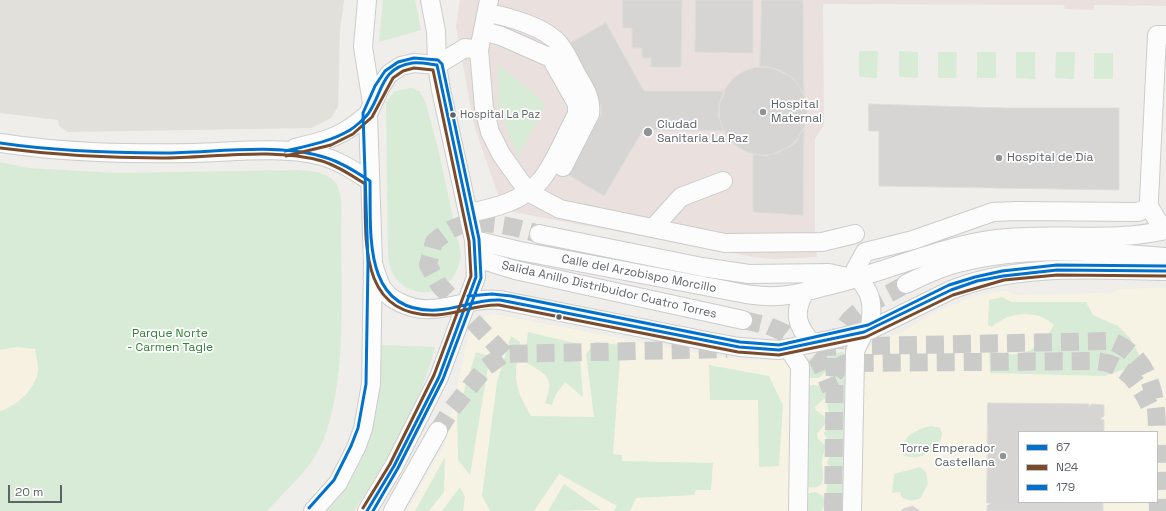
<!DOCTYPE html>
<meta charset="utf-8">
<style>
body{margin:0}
#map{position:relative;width:1166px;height:511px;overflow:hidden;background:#efeeea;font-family:"Space Grotesk",sans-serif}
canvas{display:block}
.legend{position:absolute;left:1018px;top:431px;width:140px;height:72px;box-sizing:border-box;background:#fff;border:1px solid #bfc1c3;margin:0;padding:5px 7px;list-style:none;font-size:12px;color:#5f6368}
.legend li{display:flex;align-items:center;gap:8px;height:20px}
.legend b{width:20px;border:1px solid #bfc1c3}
.scale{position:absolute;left:8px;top:485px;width:54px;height:18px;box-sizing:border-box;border:2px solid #5f6368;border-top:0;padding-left:5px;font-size:12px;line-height:14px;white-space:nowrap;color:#5f6368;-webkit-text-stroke:3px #fff;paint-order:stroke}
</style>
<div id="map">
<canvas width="1166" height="511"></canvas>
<ul class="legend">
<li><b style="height:5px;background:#0072ce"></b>67</li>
<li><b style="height:5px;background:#7a4b2a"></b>N24</li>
<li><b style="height:5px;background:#0072ce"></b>179</li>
</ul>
<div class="scale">20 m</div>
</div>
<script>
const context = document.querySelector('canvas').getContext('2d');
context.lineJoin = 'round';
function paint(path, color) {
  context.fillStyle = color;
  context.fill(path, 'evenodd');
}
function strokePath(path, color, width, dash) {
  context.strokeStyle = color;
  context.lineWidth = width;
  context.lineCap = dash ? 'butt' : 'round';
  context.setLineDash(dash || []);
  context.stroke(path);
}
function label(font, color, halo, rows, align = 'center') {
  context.font = font + ' "Space Grotesk",sans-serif';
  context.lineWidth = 3.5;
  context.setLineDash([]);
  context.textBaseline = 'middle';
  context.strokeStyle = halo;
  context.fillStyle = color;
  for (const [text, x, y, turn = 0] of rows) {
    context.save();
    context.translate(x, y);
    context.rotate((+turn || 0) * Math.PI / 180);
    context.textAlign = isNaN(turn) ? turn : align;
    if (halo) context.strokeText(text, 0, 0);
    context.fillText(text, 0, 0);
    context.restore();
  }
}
const commercial = new Path2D(`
 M1166,288V511H407L445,443L470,328L477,320L486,316L494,314L707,355L747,360H800L831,355L873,345L902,332L936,312L967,299L992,293L1007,291L1016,295L1111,293L1120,289ZM1019,432H1157V502H1019Z`);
const education = new Path2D(`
 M0,0H344L340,31L338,107L331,118L311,128L68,132L59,126L58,120L0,113Z`);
const medical = new Path2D(`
 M460,0H1166V6L1094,5V10L1065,9L1064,5L823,4L824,125L815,139V228L817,257L774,259L754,257L513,212L499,198L474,125L456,27Z`);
const green = new Path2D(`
 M383,0H415L421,30L379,42Z
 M859,51H878L877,78L859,77Z
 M899,51L918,52V78L899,77Z
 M938,52H957L956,78H938Z
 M977,52H996V78H977Z
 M1016,52H1035V79L1016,78Z
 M1056,52H1075L1074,79L1055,78Z
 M1094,53H1113V79H1094Z
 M498,65L541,99C544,104 545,107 542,113L518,157L498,106Z
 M411,88L419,91L426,103L439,153L461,254C456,305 392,304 388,256L386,102L395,91Z
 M0,162L28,168L116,173L299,170C311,171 330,172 337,185C344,199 341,220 341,236C342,296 346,388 322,443C310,470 286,490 267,511H0Z
 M1002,297L1011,302H1086L1093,315L1118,326L1130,338L1144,363L1104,376L990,373L989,351C1020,359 1038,353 1054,325C1037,309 1009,311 992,327L988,325L989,300Z
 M528,332L579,344L583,397L565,382L556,394L552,405L545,403C556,376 545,374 524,361Z
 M511,336L520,342C514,376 513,385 531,416L594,417L586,354L595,342L621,345L613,454L622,455V461L713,463L711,490H696L694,495L636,498L630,511H614L617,506L559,474L534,511H490L482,496L497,382Z
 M382,345L435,347C423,399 384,466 354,511H327C373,462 379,410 382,345Z
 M476,352L490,356L470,475L458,460L457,414Z
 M843,352L847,356L848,364L831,367L819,378H811L804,374L807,359Z
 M709,365L769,376L783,405L779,466L759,467L758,400H710Z
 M842,371L849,376L847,468L841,471L832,470L827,463L833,447L825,436L824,433C835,420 829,418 827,404L835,392L827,381L832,373Z
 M812,385C822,385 826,388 825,398L815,407L816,410L825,417V424L817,434L818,439L825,445C825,451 822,456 822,461C822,473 829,491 807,487L805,388Z
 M931,426L940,428L942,433C942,450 916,464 902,454C899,438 918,428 931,426Z
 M445,457L444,492L429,511H415Z
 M920,467L926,472L928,484L923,493L921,498L912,501L902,498L900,492L892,493L894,474Z
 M835,476L847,478V495L842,499H829C825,492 826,486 829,479Z
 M564,484L601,510L548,511Z
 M460,487L465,497L463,511H442Z
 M816,492L824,497C825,503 825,507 821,511H808L802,507V496L809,493Z
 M835,505H840L847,509V511H826L829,506Z`);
const sand = new Path2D(`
 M16,347L35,349C36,356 39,365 38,372C35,389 16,407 0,411V350Z`);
const building = new Path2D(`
 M623,0H682L681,67H651V58H642V48H632V28H623Z
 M696,0H753V53L695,52Z
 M762,0H803L804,97L798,84L792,77L769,67L760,66Z
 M606,23L644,91H725L719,106L718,116L724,131L643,130L604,196L567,174L601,115V105L567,45Z
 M719 111a44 44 0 1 1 88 0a44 44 0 1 1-88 0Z
 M869,104L1005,108H1119V190L879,186V131H869Z
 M802,130H804L803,215L753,212V154L767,156L790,147L797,141Z
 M988,403L1089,404V407L1092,404L1104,405V416L1100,419L1104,420V432H1019V502H1103V511H987V506L991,503H987Z
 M913,506L920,511H901L903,509Z`);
const minorTunnel = new Path2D(`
 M743,320L769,326L785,333L818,359L831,390
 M818,347L1111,341C1150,356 1157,395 1157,432
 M504,354L439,285L428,265L434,242C440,237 447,231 454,228C476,217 517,227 539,234
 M834,375C839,367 841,363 850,363L1096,361C1125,364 1137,380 1149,405
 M438,431L451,410L486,367L504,354L727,349
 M1157,445L1158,511
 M833,511L835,345C848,308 875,303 906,284`);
const minor = new Path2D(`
 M367,0L363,47L372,103
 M489,0L479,50L484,108L490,132L501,154L528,192L560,209L725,243L822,242L855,234
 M488,13C509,17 546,27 560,45C567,54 572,66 578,77C585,89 592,99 590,114L563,167
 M437,65L465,48L479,50
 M0,143C64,153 129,154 194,153C234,152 283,146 322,156C340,161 354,171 370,181
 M295,148C328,140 342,137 368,114
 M469,213C494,208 524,201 541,180C553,166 564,139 573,122L577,114V104L551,58L501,36L484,31
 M653,228L681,197L723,181
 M1164,230L1149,207V200L1157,35H1166
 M539,234L702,267L749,274L829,273L851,278
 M474,240L520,251L720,289C739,293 758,297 777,296C796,296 813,289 831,285C886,272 940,246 997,239C1053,232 1110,243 1166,230
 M476,258L515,270L743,320
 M373,264C376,272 378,281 382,288C386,294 394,300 401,303C435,320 465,296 500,300L712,342L739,347L779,350L838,338L870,330L951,290C1018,263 1095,270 1166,271
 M906,284C920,277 935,270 951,265C1020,245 1095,251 1166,257
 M804,293C793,314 797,326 812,343
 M870,330C871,316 874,301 866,289C861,280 858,280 855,270L865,252L913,240L993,212L1017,211L1138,212L1149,207
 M788,348L800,366L798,511
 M313,511L338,483L356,448L363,429L371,384L373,264L368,114L380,88L389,74L401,66L414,63L437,65
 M367,511L394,466L439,377L476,277L474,240L441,90L437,65L436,31L430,0
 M393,511L438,431
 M852,511L855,359V351L864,332`);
const bus1 = new Path2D(`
 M0,143C54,151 109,153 164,153C213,153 281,142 327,158C343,163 356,172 370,181C371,233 362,314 437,310C458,309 477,299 500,300L739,347L779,350L864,332L951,290L977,281L1003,276L1057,270L1166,271
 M285,151C307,146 330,142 350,130C355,127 364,119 368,114C383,93 380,68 412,63C420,62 429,64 437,65L474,240L476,277L439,377L394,466L367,511`);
const bus2 = new Path2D(`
 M0,148C54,155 107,158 161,158C212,158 273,147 322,161C338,166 351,175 365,184C366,240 358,317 436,315C458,314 477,304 499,305L738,352L779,355L866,337L953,295L1004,280L1057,275L1166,276
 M286,156L331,145L353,134L372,117L393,78L403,71L414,68L433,70L469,241L471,276L434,375L390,464L363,508`);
const bus3 = new Path2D(`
 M468,296L492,294L511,296L740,342L779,345L868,325L949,285L975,277L1002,271L1057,265L1166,266
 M309,508L334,480L351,446L358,428L366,384L368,264L363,113L375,86L385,71L398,62L414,58L438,60L442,64L479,239L481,278L443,379L398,468L373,511`);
const markers = [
 [763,112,4,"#919496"],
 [453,115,3.5,"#5f6368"],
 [648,132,5,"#919496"],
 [999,158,4,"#919496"],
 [559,317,3.5,"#5f6368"],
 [1003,456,4,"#919496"]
];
const busNames = [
 ["Hospital La Paz",460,115]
];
const poiNames = [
 ["Hospital",771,105],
 ["Maternal",771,119],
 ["Ciudad",657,125],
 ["Sanitaria La Paz",657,139],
 ["Hospital de Día",1007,158],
 ["Torre Emperador",995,449,"right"],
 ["Castellana",995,463,"right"]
];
const streetNames = [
 ["Calle del Arzobispo Morcillo",639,274,11],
 ["Salida Anillo Distribuidor Cuatro Torres",609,290,13]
];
const parkNames = [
 ["Parque Norte",170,334],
 ["- Carmen Tagle",170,348]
];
paint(commercial, '#f7f3e4');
paint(education, '#e2e0da');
paint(medical, '#eae0de');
paint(green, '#d8ebd6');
paint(sand, '#f6f1e1');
paint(building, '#d6d5d3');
strokePath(building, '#deddd9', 1);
strokePath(minorTunnel, '#cbcbca', 18, [18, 9]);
strokePath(minor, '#cbcccc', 20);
strokePath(minor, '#fdfcfc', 18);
strokePath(bus1, '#0072ce', 3);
strokePath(bus2, '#7a4b2a', 3);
strokePath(bus3, '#0072ce', 3);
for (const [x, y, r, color] of markers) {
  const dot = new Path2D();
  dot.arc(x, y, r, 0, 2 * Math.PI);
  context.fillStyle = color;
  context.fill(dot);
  strokePath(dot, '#fff', 1.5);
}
label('11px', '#5f6368', '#fff', busNames, 'left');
label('12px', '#5f6368', '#fff', poiNames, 'left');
label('12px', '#5f6368', '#fff', streetNames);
label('12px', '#348238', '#fff', parkNames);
</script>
